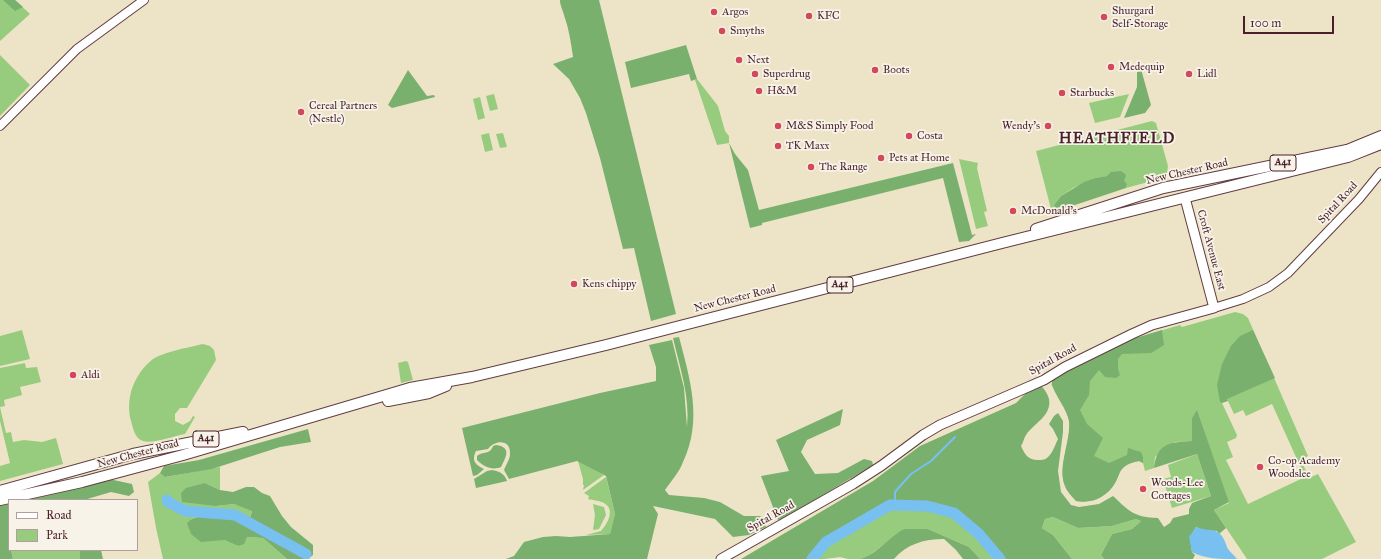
<!DOCTYPE html>
<style>
body{margin:0}
#map{position:relative;width:1381px;height:559px;overflow:hidden;background:#ede4c7;font-family:"IM FELL Great Primer",serif}
canvas{display:block}
.legend{position:absolute;left:8px;top:499px;width:130px;height:52px;box-sizing:border-box;background:#f7f3e8;border:1px solid #b29e9c;margin:0;padding:5px 7px;list-style:none;font-size:12px;color:#4a1f2b}
.legend li{display:flex;align-items:center;gap:8px;height:20px}
.legend b{width:20px;border:1px solid #b29e9c}
.scale{position:absolute;left:1243px;top:16px;width:91px;height:18px;box-sizing:border-box;border:2px solid #4a1f2b;border-top:0;padding-left:5px;font-size:12px;line-height:14px;white-space:nowrap;color:#4a1f2b;-webkit-text-stroke:3px #f7f3e8;paint-order:stroke}
</style>
<div id="map">
<canvas width="1381" height="559"></canvas>
<ul class="legend">
<li><b style="height:5px;background:#fff"></b>Road</li>
<li><b style="height:11px;background:#97cc7e"></b>Park</li>
</ul>
<div class="scale">100 m</div>
</div>
<script>
const context = document.querySelector('canvas').getContext('2d');
context.lineJoin = 'round';
function paint(path, color) {
  context.fillStyle = color;
  context.fill(path, 'evenodd');
}
function strokePath(path, color, width, dash) {
  context.strokeStyle = color;
  context.lineWidth = width;
  context.lineCap = dash ? 'butt' : 'round';
  context.setLineDash(dash || []);
  context.stroke(path);
}
function label(font, color, halo, rows, align = 'center') {
  context.font = font + ' "IM FELL Great Primer",serif';
  context.lineWidth = 3.5;
  context.setLineDash([]);
  context.textBaseline = 'middle';
  context.strokeStyle = halo;
  context.fillStyle = color;
  for (const [text, x, y, turn = 0] of rows) {
    context.save();
    context.translate(x, y);
    context.rotate((+turn || 0) * Math.PI / 180);
    context.textAlign = isNaN(turn) ? turn : align;
    if (halo) context.strokeText(text, 0, 0);
    context.fillText(text, 0, 0);
    context.restore();
  }
}
const green = new Path2D(`
 M0,0H15L30,14L0,41Z
 M0,55L30,85L0,116Z
 M697,79L718,106L725,131L729,136V143L717,145L695,80Z
 M494,94L498,109L490,111L486,96Z
 M1129,94L1120,117L1095,123L1089,103Z
 M480,97L485,118L478,120L473,99Z
 M1152,121L1156,123L1168,166L1167,173L1163,178L1126,188L1127,184L1108,176L1095,178L1073,188L1061,196L1054,205L1057,211L1052,213L1036,151Z
 M489,133L493,150L485,152L481,135Z
 M503,133L507,147L500,148L496,134Z
 M959,159L978,163L977,168L987,211L984,212L988,226L976,229Z
 M1235,312L1243,314L1248,318L1308,456L1301,460L1309,478L1318,474L1356,542L1322,559H1247L1214,510L1229,503L1197,411L1192,418V441L1175,442L1155,457L1154,468L1145,471L1143,463L1139,461C1133,462 1127,464 1122,469C1119,472 1118,478 1115,483C1107,497 1092,504 1076,501C1072,496 1067,491 1065,486C1057,465 1072,442 1069,421C1066,408 1058,396 1051,384L1146,335L1180,325L1182,327ZM1227,399L1234,414L1243,410L1246,416L1272,404L1305,477L1248,504L1226,460L1233,457L1227,442L1236,438L1237,435L1222,403Z
 M22,330L30,359L0,366V336Z
 M203,344L210,346L214,350L216,360L187,408H180L175,414V421L183,425L190,421L193,416L195,417L185,434C174,436 152,444 143,441C135,439 133,428 131,421C125,398 134,374 153,359C164,352 190,347 203,344Z
 M406,361L408,362L413,380L401,383L398,363Z
 M25,363L26,368L37,367L41,382L20,387L22,395L4,400L5,406L0,407V368Z
 M0,407L6,433L11,432L13,442L24,440L42,442L56,438L63,464L0,481V466L10,463L0,421Z
 M1197,454L1211,496L1172,508L1163,479L1171,477L1168,465Z
 M578,461L604,475L583,490L584,485H583V479Z
 M220,467V490L205,483L216,506L234,504L252,510L250,518L227,514H209L193,518L215,540H224L238,546L247,537L263,538L287,559H163L156,528L148,482L160,473L166,477Z
 M606,477L615,514L610,534L586,535L601,531C607,524 616,510 604,503C600,501 593,500 588,499L589,496L584,493Z
 M593,504L604,507L606,515L599,529L593,530L595,515Z
 M890,505L927,506L954,513L979,534L1000,559H980L969,547L928,529H904L867,557L860,559H848L840,557L825,559H812L826,542Z
 M1053,517L1078,528L1112,526L1136,519L1141,521L1132,529L1112,534L1101,555L1104,559H1072L1053,535L1042,528L1045,519Z
 M11,550H80V559H13Z`);
const forest = new Path2D(`
 M3,0H15L23,7L15,11Z
 M560,0H599L676,314L651,321L634,248L623,249L600,158L586,113L580,98L569,79L553,64L573,57C571,43 569,29 564,15C563,10 560,6 560,0Z
 M686,45L697,79L691,81L689,74L631,88L625,62Z
 M1141,69L1151,105L1145,113L1124,118L1137,87V70Z
 M408,70L427,96L434,95L435,97L392,108L388,105Z
 M729,143L735,154L748,170L759,210L953,163L972,235L976,234L969,241L959,242L943,178L762,223V225L750,228Z
 M1121,171L1126,175L1124,181L1127,184L1126,188L1057,211L1054,205L1061,196L1084,182L1095,178L1107,176L1111,172Z
 M1162,330L1164,345L1151,353L1122,354L1118,359V369L1120,375L1116,378L1105,377L1099,370L1090,381L1089,395L1080,410L1087,424L1103,438L1094,456L1109,463L1127,455L1128,448L1141,452L1143,457V463L1139,461C1133,462 1126,464 1122,469C1119,472 1118,479 1115,483C1107,497 1092,504 1076,501C1072,496 1067,492 1065,486C1057,467 1071,441 1069,421C1067,407 1050,391 1052,379L1119,343Z
 M1253,330L1275,378L1227,399L1228,401L1222,403L1220,402L1217,385L1222,364L1231,346L1240,336Z
 M679,337C690,379 703,420 683,462C679,473 671,481 665,490L669,495L704,498L720,502L744,516H761L766,527L749,535L733,537L715,519L653,506L658,514L647,559H506L514,556L524,542L543,537L556,536L570,537L610,534L615,514L606,476L577,461L509,479L504,470C506,465 510,459 510,454C511,440 496,439 488,449L476,451C471,461 476,465 484,469L477,475L473,476L462,428L600,393L656,381V367L649,345L672,340L684,388L687,427C690,397 680,368 673,338Z
 M1041,386C1045,389 1048,395 1049,399C1052,416 1034,423 1026,435C1024,438 1023,443 1021,446C1025,455 1029,461 1040,460C1044,460 1046,459 1049,456C1053,452 1055,445 1058,439L1053,429L1049,424L1054,416L1058,413L1063,421V432L1058,471L1061,492L1071,505L1079,507L1099,504L1113,496C1130,512 1134,517 1158,518L1164,527L1170,523L1173,518L1189,514V509L1192,503L1211,496L1197,454L1154,468C1157,443 1170,442 1192,441V418L1197,410L1229,502L1214,510L1226,528L1219,534L1217,531L1202,530L1196,527L1190,537L1192,552L1195,555L1193,559H1104L1101,555L1112,534L1132,529L1141,521L1136,519L1112,526L1078,528L1053,517L1045,519L1042,528L1053,535L1072,559H1000L979,534L954,513L927,506L890,505L826,542L812,559H741L873,481L920,446L1016,403L1026,393Z
 M843,409L840,425L807,440L801,452L815,474L838,473L864,459L872,461L873,465L783,519L778,520L761,476L789,471L776,440Z
 M308,429L311,442L280,447L212,469L165,477L160,473L164,466L199,460Z
 M496,445C512,447 506,457 501,467C492,471 483,466 477,460V456C483,451 490,455 493,446Z
 M492,470C499,471 505,474 507,481L476,488L474,479L487,471Z
 M109,479L132,484L134,492L129,496L111,492L84,500H17Z
 M205,483L220,490L233,492L246,487H254L262,493L270,496L282,516L291,527L313,545V555L308,559H287L263,538L247,537L244,544L238,546L224,540L201,542L191,534L187,523C204,508 230,515 250,518L252,511L234,504L216,506L182,502L181,493L186,488Z
 M9,502V550H11L13,559H0V504Z
 M904,529H928L969,547L980,559H963L956,550L944,539C924,539 907,544 894,559H860C876,555 889,537 904,529Z
 M80,550H101L103,559H80Z`);
const water = new Path2D(`
 M1196,527C1202,530 1209,529 1215,531C1224,534 1225,543 1228,549C1231,553 1234,555 1237,559C1221,559 1204,559 1192,552L1189,537Z`);
const stream = new Path2D(`
 M895,506V492L902,484L911,474L931,461L955,437`);
const river = new Path2D(`
 M167,500L168,502L185,511L235,515L306,554
 M812,559L826,542L890,505L927,506L954,513L979,534L1000,559`);
const tertiary = new Path2D(`
 M0,126L77,49L144,0
 M1214,308L1243,299L1269,287L1288,273L1359,199L1381,172`);
const secondary = new Path2D(`
 M721,559L853,484L881,466L923,435L940,425L1028,387L1044,380L1065,367L1132,334L1152,325L1214,308L1185,198`);
const trunk = new Path2D(`
 M1036,229L1163,188L1347,150L1381,136
 M388,401L429,393L446,386
 M0,491L133,454L243,432
 M0,500L82,482L183,455L410,388L472,377L606,345L1002,243L1348,157L1381,144`);
const markers = [
 [714,12,4,"#d1495b"],
 [809,16,4,"#d1495b"],
 [1104,17,4,"#d1495b"],
 [722,31,4,"#d1495b"],
 [739,60,4,"#d1495b"],
 [1111,67,4,"#d1495b"],
 [875,70,4,"#d1495b"],
 [755,74,4,"#d1495b"],
 [1189,74,4,"#d1495b"],
 [759,91,4,"#d1495b"],
 [1062,93,4,"#d1495b"],
 [301,112,4,"#d1495b"],
 [778,126,4,"#d1495b"],
 [1048,126,4,"#d1495b"],
 [909,136,4,"#d1495b"],
 [778,146,4,"#d1495b"],
 [881,158,4,"#d1495b"],
 [811,167,4,"#d1495b"],
 [1013,211,4,"#d1495b"],
 [574,284,4,"#d1495b"],
 [73,375,4,"#d1495b"],
 [1260,467,4,"#d1495b"],
 [1143,489,4,"#d1495b"]
];
const shields = [
 [1283,163,26],
 [840,285,26],
 [206,439,26]
];
const shieldNames = [
 ["A41",1283,163],
 ["A41",840,285],
 ["A41",206,439]
];
const poiNames = [
 ["Shurgard",1112,11],
 ["Self-Storage",1112,24],
 ["Argos",722,12],
 ["KFC",817,16],
 ["Smyths",730,31],
 ["Next",747,60],
 ["Medequip",1119,67],
 ["Boots",883,70],
 ["Superdrug",763,74],
 ["Lidl",1197,74],
 ["H&M",767,91],
 ["Starbucks",1070,93],
 ["Cereal Partners",309,106],
 ["(Nestle)",309,119],
 ["M&S Simply Food",786,126],
 ["Wendy's",1040,126,"right"],
 ["Costa",917,136],
 ["TK Maxx",786,146],
 ["Pets at Home",889,158],
 ["The Range",819,167],
 ["McDonald's",1021,211],
 ["Kens chippy",582,284],
 ["Aldi",81,375],
 ["Co-op Academy",1268,461],
 ["Woodslee",1268,474],
 ["Woods-Lee",1151,483],
 ["Cottages",1151,496]
];
const streetNames = [
 ["New Chester Road",1187,172,-13],
 ["Spital Road",1338,203,-47],
 ["Croft Avenue East",1211,250,75],
 ["New Chester Road",735,299,-14],
 ["Spital Road",1053,360,-29],
 ["New Chester Road",138,454,-15],
 ["Spital Road",771,517,-29]
];
const districtNames = [
 ["HEATHFIELD",1117,139]
];
paint(green, '#97cc7e');
paint(forest, '#79b06d');
paint(water, '#77c0f0');
strokePath(stream, '#77c0f0', 2);
strokePath(river, '#77c0f0', 11);
strokePath(tertiary, '#623d42', 10);
strokePath(secondary, '#623d42', 11);
strokePath(trunk, '#623d42', 12);
strokePath(tertiary, '#fff', 8);
strokePath(secondary, '#fff', 9);
strokePath(trunk, '#fff', 10);
for (const [x, y, r, color] of markers) {
  const dot = new Path2D();
  dot.arc(x, y, r, 0, 2 * Math.PI);
  context.fillStyle = color;
  context.fill(dot);
  strokePath(dot, '#f7f3e8', 1.5);
}
for (const [x, y, w] of shields) {
  const box = new Path2D();
  box.roundRect(x - w / 2, y - 8, w, 16, 3);
  context.fillStyle = '#f7f3e8';
  context.fill(box);
  strokePath(box, '#4a1f2b', 1);
}
label('bold 10px', '#4a1f2b', null, shieldNames);
label('11px', '#4a1f2b', '#f7f3e8', poiNames, 'left');
label('11px', '#4a1f2b', '#f7f3e8', streetNames);
context.letterSpacing = '1px';
label('bold 15px', '#4a1f2b', '#f7f3e8', districtNames);
context.letterSpacing = '0px';
</script>
